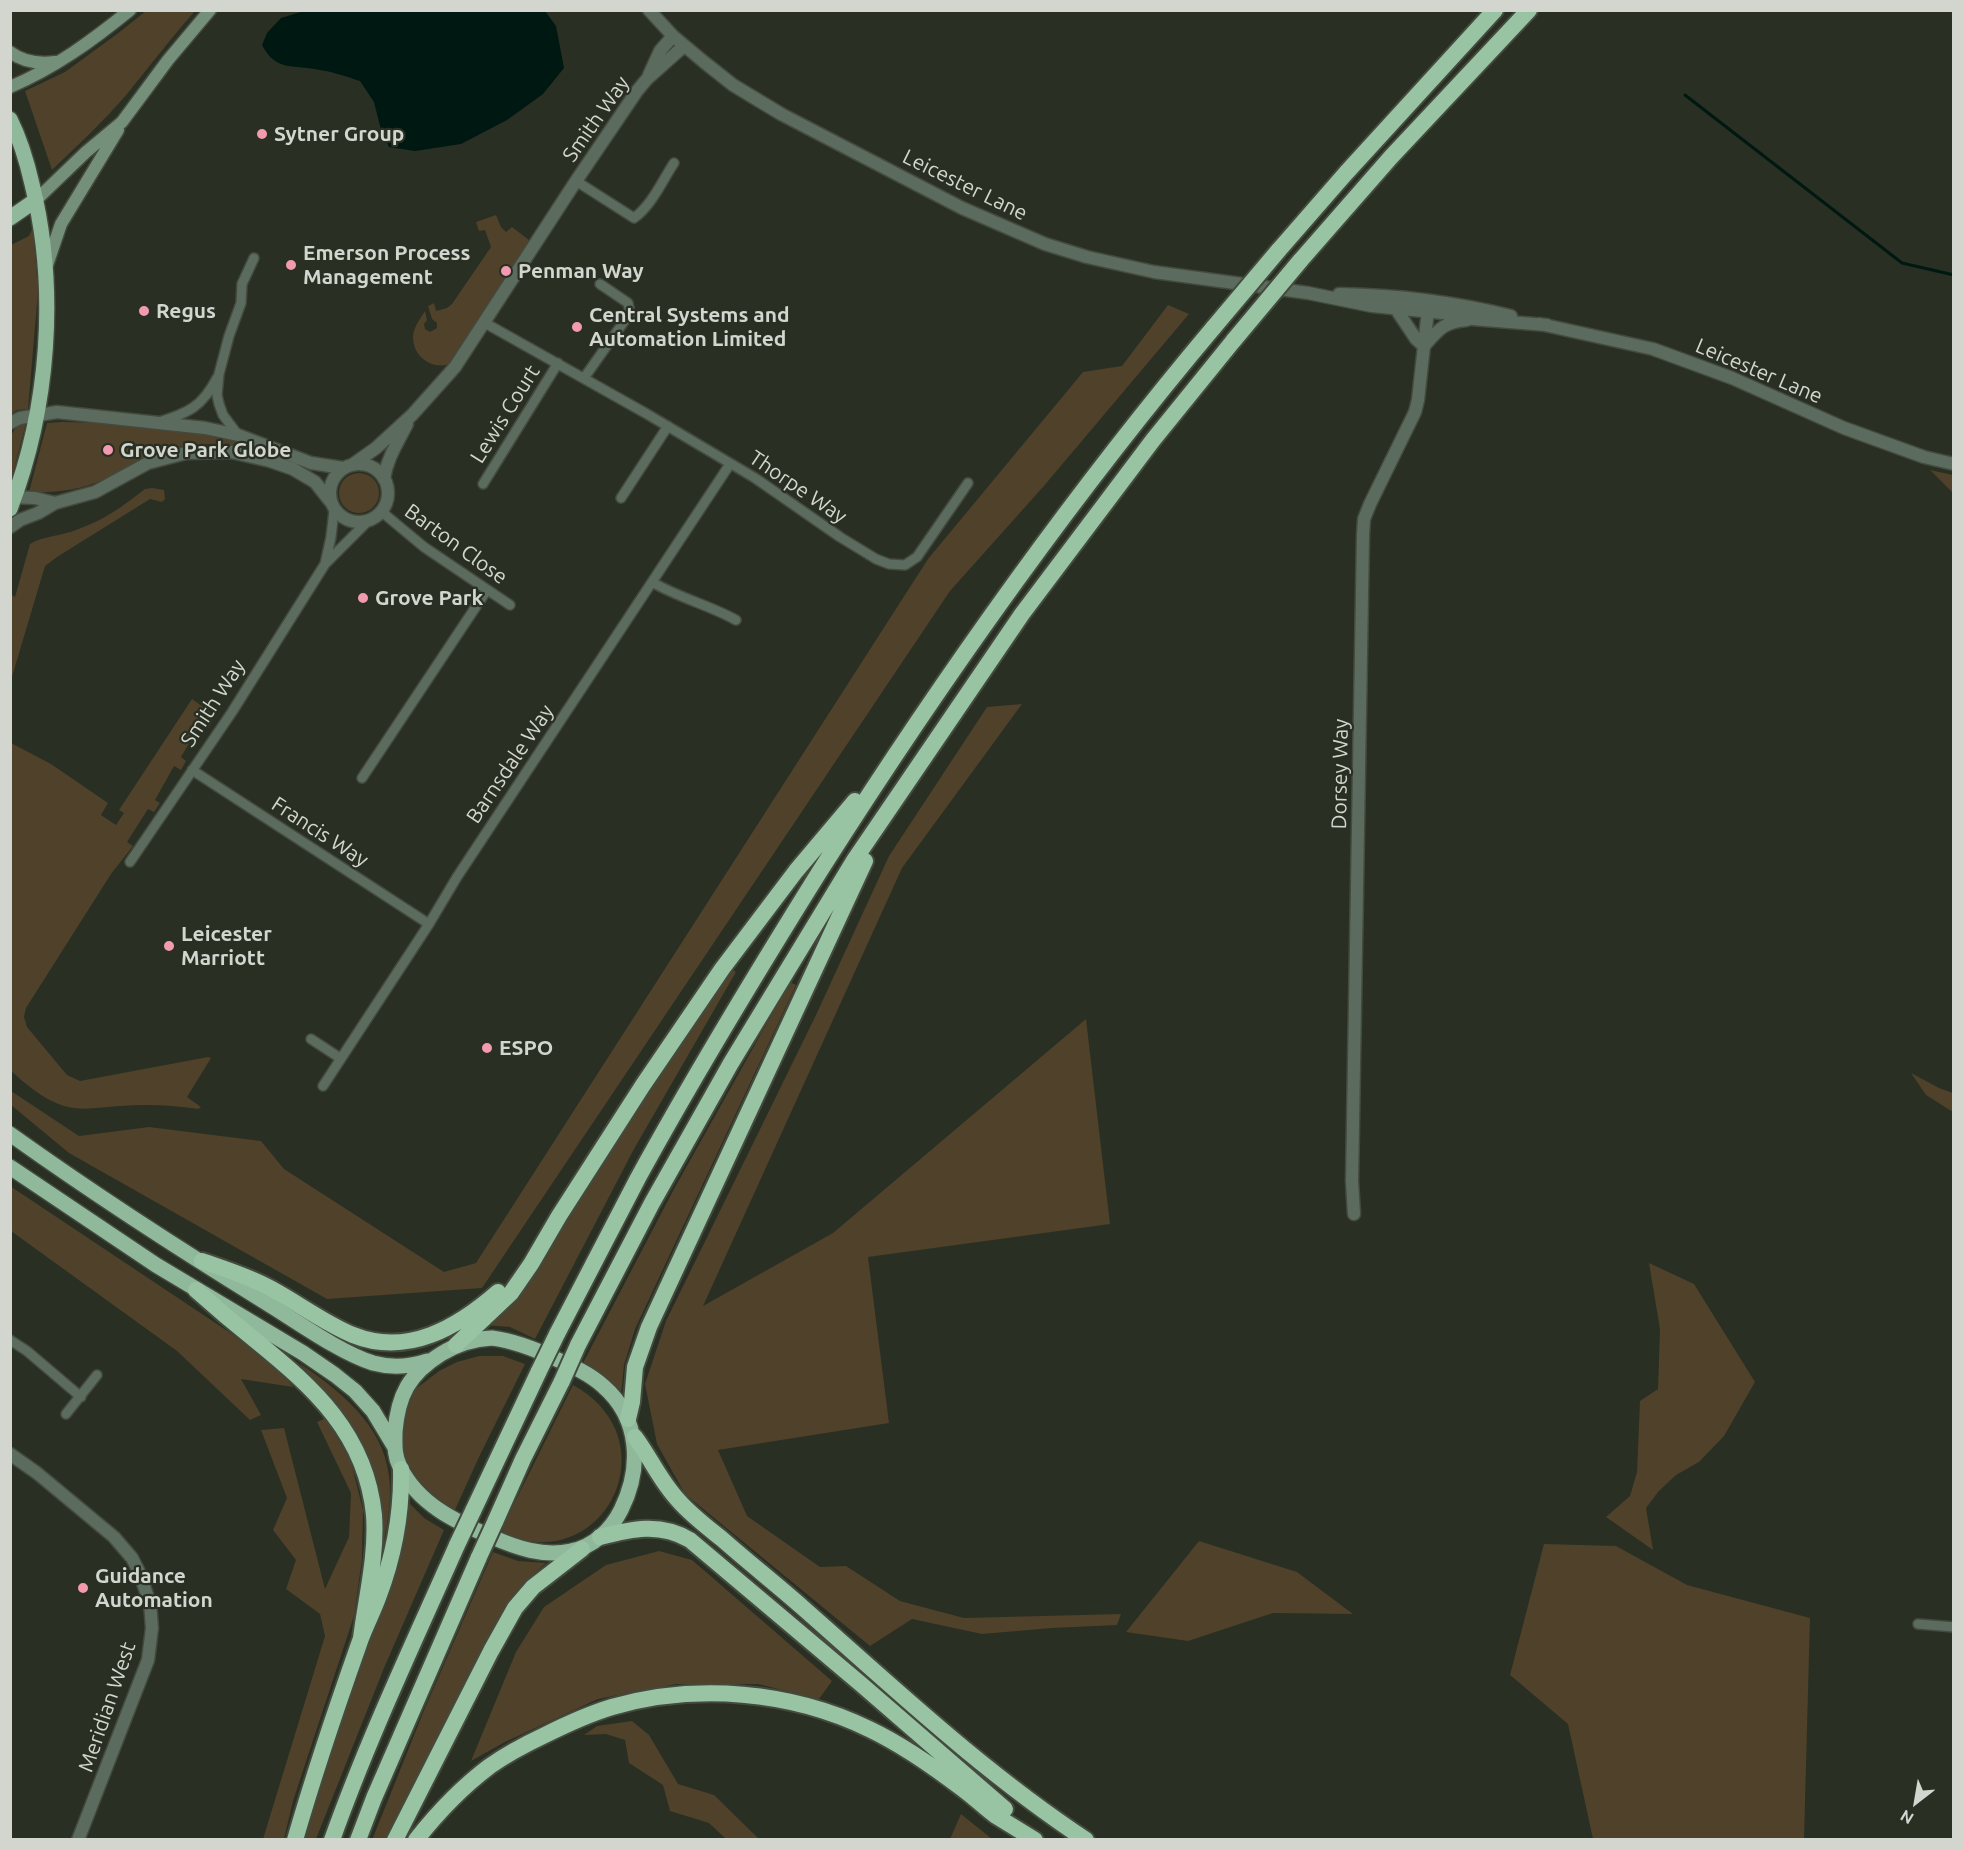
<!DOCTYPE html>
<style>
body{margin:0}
#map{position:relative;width:1964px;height:1850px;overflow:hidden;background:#292f22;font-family:Ubuntu,sans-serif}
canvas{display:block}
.frame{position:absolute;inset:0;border:12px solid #d2d6ce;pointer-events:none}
.north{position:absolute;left:1886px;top:1772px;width:60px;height:60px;-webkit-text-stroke:4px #292f22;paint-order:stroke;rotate:211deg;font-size:16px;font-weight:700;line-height:24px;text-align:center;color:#d2d6ce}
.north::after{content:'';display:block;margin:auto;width:21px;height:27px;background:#d2d6ce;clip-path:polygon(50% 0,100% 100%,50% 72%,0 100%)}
</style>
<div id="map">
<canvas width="1964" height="1850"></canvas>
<div class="frame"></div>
<div class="north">N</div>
</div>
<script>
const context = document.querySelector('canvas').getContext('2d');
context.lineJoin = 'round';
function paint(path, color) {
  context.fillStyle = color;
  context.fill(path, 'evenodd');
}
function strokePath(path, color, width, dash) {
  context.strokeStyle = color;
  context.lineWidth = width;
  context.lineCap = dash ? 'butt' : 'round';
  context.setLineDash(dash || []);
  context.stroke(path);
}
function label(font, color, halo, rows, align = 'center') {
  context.font = font + ' Ubuntu,sans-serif';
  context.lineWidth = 4.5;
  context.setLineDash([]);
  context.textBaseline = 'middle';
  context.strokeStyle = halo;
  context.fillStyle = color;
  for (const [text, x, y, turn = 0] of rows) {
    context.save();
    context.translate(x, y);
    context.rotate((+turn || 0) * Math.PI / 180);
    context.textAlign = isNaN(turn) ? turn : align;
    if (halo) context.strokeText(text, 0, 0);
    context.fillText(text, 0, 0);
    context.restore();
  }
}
const green = new Path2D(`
 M146,11H195C171,38 150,66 127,94C104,121 77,146 52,170L25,91L65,72L117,34Z
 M496,215L501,227L506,232L512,227L529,240L531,247L450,364C432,370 413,357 413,337C413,328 420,319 425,311L427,320L424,324L425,329L430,332L437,328V323L432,319L428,306L434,303L436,311L447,308L452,304L491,247L485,230L479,231L476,222Z
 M33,227L38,292L28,409L17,410L11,414V245L29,236Z
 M1168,305L1189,314L1043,487L950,591L482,1288L327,1299L69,1153L11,1105V1091L79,1136L149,1127L261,1141L284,1169L444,1272L476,1263L928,559L1083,372L1122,366Z
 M62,422C122,423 187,427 245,443C266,448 286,459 306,467L304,470C258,446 204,434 154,454C137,461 122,471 105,479C81,490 56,493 29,492L47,423Z
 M26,423L11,481V436C14,428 19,425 26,423Z
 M1930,470L1953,475V493Z
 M339 493a20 20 0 1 1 40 0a20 20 0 1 1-40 0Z
 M152,488L164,490L165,499L162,502L150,499L57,557L45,566L11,680V595L15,597L30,544C43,536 61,536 76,530C104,520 122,507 145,489Z
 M192,699L210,712L212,722L208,728L200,725L181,757L186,761L181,770L174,766L155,800L160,803L154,812L148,809L127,842L133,846L111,874L26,1008L24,1017L27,1027L67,1075L80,1081L208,1057L211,1058L187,1097L201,1107L198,1109C172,1105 146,1104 120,1106C105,1107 88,1110 74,1108C49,1105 28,1086 11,1071V743L51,764L108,803L101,815L116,825L124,813L119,810Z
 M1022,704L902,868L703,1306L833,1233L1086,1019L1110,1224L868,1257L889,1423L718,1450L747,1516L820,1567L846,1566L900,1601L964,1618L1121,1614L1117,1625L1052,1628L982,1634L912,1619L870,1646L685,1494L657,1444L645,1384L666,1321L816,1015L889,856L987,707Z
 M731,969L736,972L634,1149L535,1339L510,1327L484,1325L640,1103Z
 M790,982L796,985L635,1329L624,1365L621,1395L603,1376L583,1363L674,1189Z
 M1911,1073L1939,1088L1953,1093V1112L1926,1095Z
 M10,1186L229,1332L277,1368L293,1387L241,1379L261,1415L250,1420L177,1351L11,1231Z
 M1649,1263L1694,1284L1755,1382L1724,1436L1699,1462L1676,1475L1658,1492L1646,1508L1653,1550L1606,1517L1630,1496L1637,1472L1640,1401L1658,1389L1660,1329Z
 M479,1356H503L525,1364L479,1457L454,1512L426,1494L407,1467L402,1445V1423L408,1402L413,1391L439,1371L457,1362Z
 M299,1363C339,1390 383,1424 389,1476C392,1498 388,1519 384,1541L380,1497L372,1469L357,1433L334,1400Z
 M573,1385C673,1440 604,1579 502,1533L504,1524Z
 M326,1418L351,1462L363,1510L362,1559L354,1616L293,1801L284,1839H263L325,1636L320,1614L286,1589L296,1560L273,1530L287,1498L261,1430L284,1428L325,1589L349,1537L351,1493L317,1422Z
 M407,1501L424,1518L444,1530L384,1668L316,1839L303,1840Z
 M1199,1541L1297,1572L1353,1614L1273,1613L1188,1641L1126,1632Z
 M1544,1544L1616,1546L1687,1585L1810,1618L1804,1839H1593L1568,1724L1510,1675Z
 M659,1551L692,1560L832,1681L819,1699L758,1684H676L598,1699L505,1742L471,1761L516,1652L544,1607L606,1565Z
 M493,1552L518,1561L546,1563L524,1583L512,1599L389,1839L372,1840L425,1708Z
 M632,1721L649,1735L678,1784L714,1795L759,1839H726L709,1823L670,1811L663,1785L629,1763L625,1740L606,1734L584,1735L597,1726Z
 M961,1814L992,1839H950Z`);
const water = new Path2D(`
 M304,11H545L556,26L564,68L543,94L507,120L461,144L415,151L389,147L381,130L374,102L360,81C345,76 330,71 314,69C290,65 275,70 262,45L267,33L281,18Z`);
const stream = new Path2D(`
 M1685,95L1902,263L1954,275`);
const minor = new Path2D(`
 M576,181L634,218C652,205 662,181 674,163
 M485,323L647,414L755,478L840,537L876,559L889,564L905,565L917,557L968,483
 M584,378L630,313L628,303L600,284
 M159,422C188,413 202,407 217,378
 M238,435L223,415L219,404L217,395L219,374L229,336L241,303L242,284L254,258
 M483,484L558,363
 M621,498L668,426
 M382,512L424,547L510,605
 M325,564L331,537L334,510
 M652,582C679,598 709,605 736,620
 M192,770L429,924
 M362,778L487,590
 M130,862L232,712L325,564L367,522
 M311,1039L340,1058
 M323,1086L429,924L457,877L730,464
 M10,1340L27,1351L81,1397
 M66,1414L97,1375
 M1918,1624L1954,1627`);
const tertiary = new Path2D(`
 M649,10L673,36L704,62L733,85L781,114L962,208L1045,244L1087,257L1154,272L1308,293L1372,306L1453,314L1472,319L1547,325
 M649,75L660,51L673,36
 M1339,294C1397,295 1455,302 1511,316
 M1396,309L1416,339L1424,346
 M1540,324L1653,349L1732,378L1844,428L1924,457L1954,464
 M1424,346C1439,329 1444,322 1467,320
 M10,423L20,418L57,412L205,428L238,435L311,463L343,468
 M330 493a29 29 0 1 1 58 0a29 29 0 1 1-58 0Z
 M352,465L376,448L412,415L455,367L576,181L637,91L647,79L684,46
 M384,479C387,458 398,442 407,424
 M10,497L35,498L55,503
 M10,527L20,520L38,513L55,503L95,492L148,463L186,453L231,452L270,461L293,469L315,482L330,501
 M1354,1214L1352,1181L1363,535L1364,519L1370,504L1415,412L1418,400L1429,301
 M10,1454L37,1473L114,1537L132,1558L139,1572L150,1603L152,1628L148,1660L78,1840`);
const secondary = new Path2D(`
 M10,52C23,62 39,64 55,62
 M10,87C55,68 93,40 130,10
 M36,200L86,152L122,122L168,60L210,10
 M47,265L61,224L118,130`);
const trunk = new Path2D(`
 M10,119C20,139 27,162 32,184C58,289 49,408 10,509
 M10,218L36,200
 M10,1134C94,1194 182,1251 270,1305C299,1323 341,1353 373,1363C391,1368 409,1367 427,1361
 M10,1167L156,1265L303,1353L335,1375L355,1391L373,1411L394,1446
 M492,1338C515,1341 535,1349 556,1359C572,1366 590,1374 603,1386C640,1418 642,1468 621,1510C611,1530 593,1547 571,1551C543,1557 517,1548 492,1537C456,1522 418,1504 400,1467C394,1455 395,1445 395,1432C398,1395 409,1374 441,1354C457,1344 473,1339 492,1338Z`);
const motorway = new Path2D(`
 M1278,251L1346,173L1495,10
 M1300,261L1391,157L1529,10
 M202,1261C225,1269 248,1276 270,1288C298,1303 324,1323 353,1335C408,1357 458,1327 498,1292
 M196,1290C215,1307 235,1324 255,1340C314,1388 366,1434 374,1515C377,1556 366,1598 361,1638
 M557,1334C584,1282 611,1230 638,1178C695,1074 757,972 820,871C940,682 1070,498 1214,327
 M456,1345L511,1293L531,1264L559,1216L643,1085L722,969L796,871L855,801
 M578,1345L652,1203L731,1063L855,859L1022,614L1153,440L1234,340
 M628,1419L632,1402L635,1367L649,1327L865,861
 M635,1437C650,1457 660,1481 678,1500C691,1515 707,1527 722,1539C748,1562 776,1584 802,1607C894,1688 983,1772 1086,1840
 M473,1511L539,1371
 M495,1522L523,1459L562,1381
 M600,1537C631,1529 660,1522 690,1540L862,1685L1005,1809
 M295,1840C314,1774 336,1709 359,1644C364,1629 372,1614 378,1598C394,1556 402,1514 401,1469
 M332,1840C368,1739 414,1642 457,1545
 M358,1840L374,1798L479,1557
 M395,1840L491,1651L515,1608L533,1587L582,1549
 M416,1840C438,1812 462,1787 490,1766C507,1754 526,1744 545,1735C567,1724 589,1714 612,1707C696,1683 791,1691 869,1729C903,1745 934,1767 964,1790C975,1798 985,1808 996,1816C1009,1824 1022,1832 1035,1840`);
const motorwayBridge = new Path2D(`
 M1214,327L1278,251
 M1234,340L1300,261
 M539,1371L557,1334
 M562,1381L578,1345
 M457,1545L473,1511
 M479,1557L495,1522`);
const markers = [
 [262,134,6,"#f29ab0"],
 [291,265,6,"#f29ab0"],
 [506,271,6,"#f29ab0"],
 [144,311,6,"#f29ab0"],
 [577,327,6,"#f29ab0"],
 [108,450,6,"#f29ab0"],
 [363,598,6,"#f29ab0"],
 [169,946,6,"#f29ab0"],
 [487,1048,6,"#f29ab0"],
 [83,1588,6,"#f29ab0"]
];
const streetNames = [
 ["Smith Way",596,119,-55],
 ["Leicester Lane",965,185,26],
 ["Leicester Lane",1759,371,23],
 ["Lewis Court",505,414,-58],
 ["Thorpe Way",798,487,34],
 ["Barton Close",456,544,36],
 ["Smith Way",213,703,-57],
 ["Barnsdale Way",510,764,-56],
 ["Dorsey Way",1340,774,-89],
 ["Francis Way",320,832,33],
 ["Meridian West",107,1707,-71]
];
const poiNames = [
 ["Sytner Group",274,134],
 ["Emerson Process",303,253],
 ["Management",303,277],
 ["Penman Way",518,271],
 ["Regus",156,311],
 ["Central Systems and",589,315],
 ["Automation Limited",589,339],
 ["Grove Park Globe",120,450],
 ["Grove Park",375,598],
 ["Leicester",181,934],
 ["Marriott",181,958],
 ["ESPO",499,1048],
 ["Guidance",95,1576],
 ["Automation",95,1600]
];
paint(green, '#4f412a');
paint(water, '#001812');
strokePath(stream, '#001812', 3);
strokePath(minor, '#444a3e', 12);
strokePath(tertiary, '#444a3e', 15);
strokePath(secondary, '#444a3e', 15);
strokePath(trunk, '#444a3e', 18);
strokePath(motorway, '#444a3e', 20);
strokePath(minor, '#5b6c5f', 9);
strokePath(tertiary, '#5b6c5f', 12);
strokePath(secondary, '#74907b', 12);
strokePath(trunk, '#90b89a', 15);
strokePath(motorway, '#98c4a4', 16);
strokePath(motorwayBridge, '#444a3e', 20, []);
strokePath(motorwayBridge, '#98c4a4', 16);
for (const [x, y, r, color] of markers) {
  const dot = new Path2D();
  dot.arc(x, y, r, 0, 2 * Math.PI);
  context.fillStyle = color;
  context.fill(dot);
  strokePath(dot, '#292f22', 2);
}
label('21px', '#d2d6ce', '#292f22', streetNames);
label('bold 21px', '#d2d6ce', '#292f22', poiNames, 'left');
</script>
